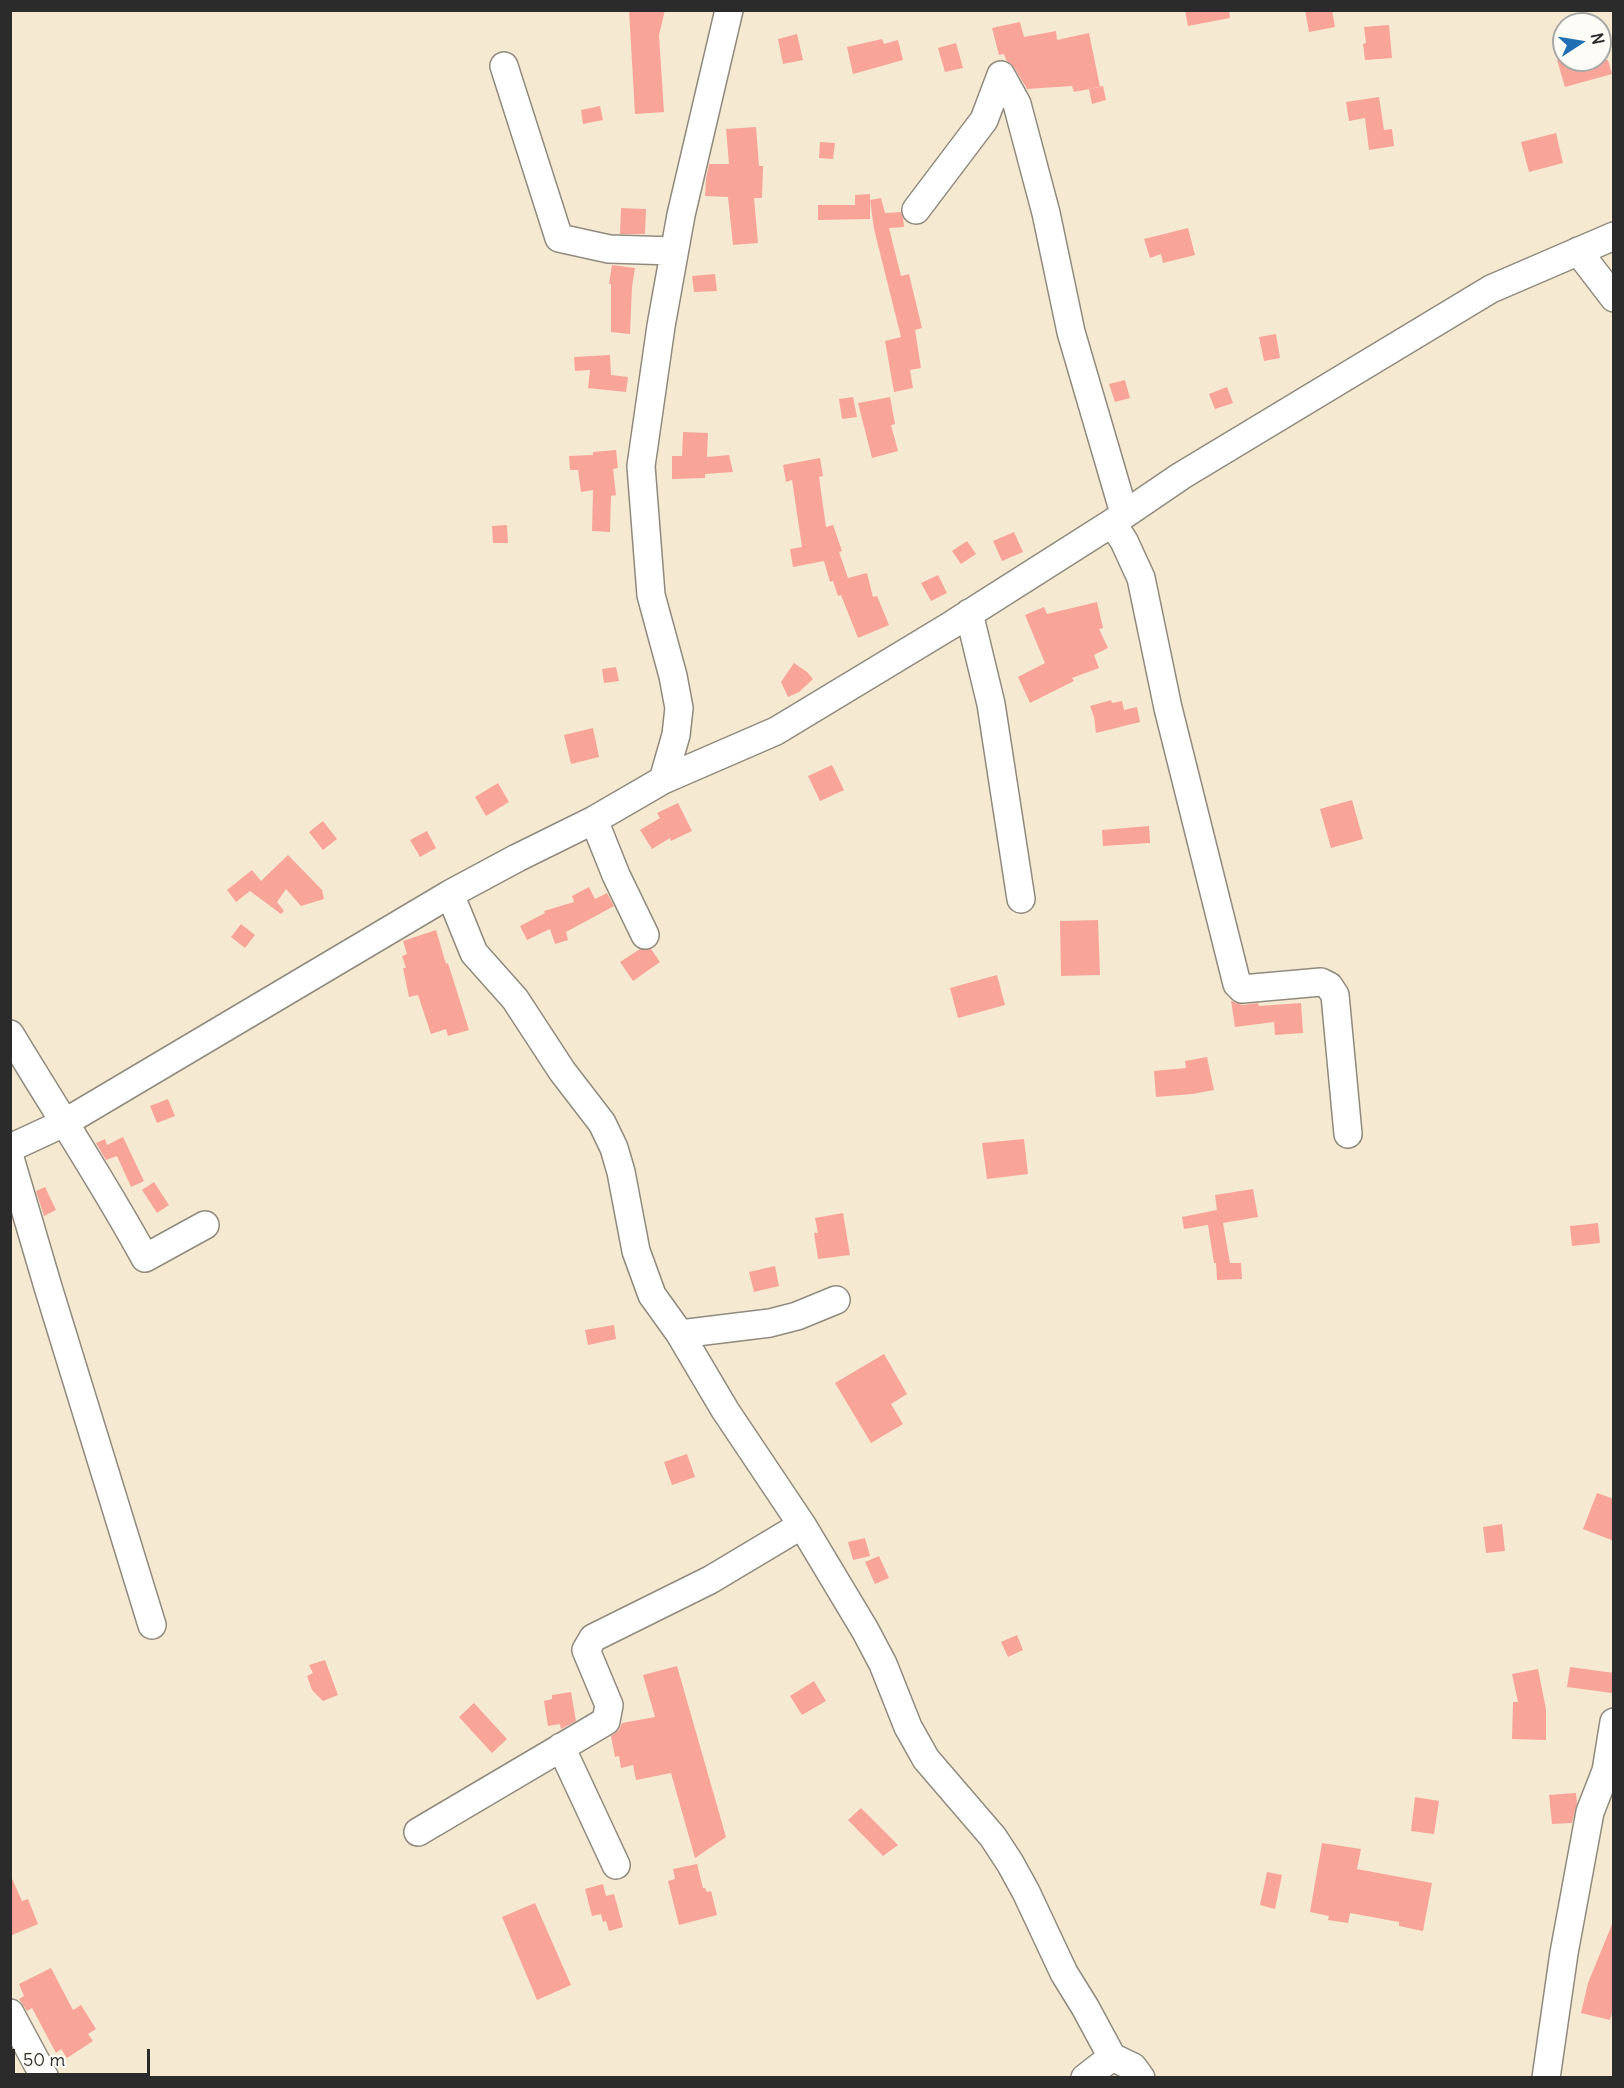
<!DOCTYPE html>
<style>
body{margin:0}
#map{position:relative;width:1624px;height:2088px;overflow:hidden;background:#f5e9d2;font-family:Delius,sans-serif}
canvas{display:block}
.frame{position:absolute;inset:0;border:12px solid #2b2b2b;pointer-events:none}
.north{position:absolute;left:1552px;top:12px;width:60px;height:60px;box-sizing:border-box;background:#fdfcf7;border:2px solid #a9a8a5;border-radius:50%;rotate:78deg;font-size:16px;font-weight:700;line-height:24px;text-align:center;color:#2b2b2b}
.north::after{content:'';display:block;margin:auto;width:21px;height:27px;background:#1f6fb2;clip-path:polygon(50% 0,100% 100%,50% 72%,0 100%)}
.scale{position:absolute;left:12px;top:2049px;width:138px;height:27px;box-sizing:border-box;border:3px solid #2b2b2b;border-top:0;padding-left:8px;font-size:18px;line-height:21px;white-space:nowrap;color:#2b2b2b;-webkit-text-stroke:4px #fdfcf7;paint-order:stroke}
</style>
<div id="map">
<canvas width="1624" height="2088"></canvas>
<div class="frame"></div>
<div class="north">N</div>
<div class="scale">50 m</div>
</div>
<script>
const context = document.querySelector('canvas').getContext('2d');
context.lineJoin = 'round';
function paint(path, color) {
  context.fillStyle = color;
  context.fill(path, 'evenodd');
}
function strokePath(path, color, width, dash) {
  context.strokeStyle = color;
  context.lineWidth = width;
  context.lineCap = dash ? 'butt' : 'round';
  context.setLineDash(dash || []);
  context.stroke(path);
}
const building = new Path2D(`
 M629,10H665L659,35L664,112L635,114Z
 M1185,10H1229L1230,18L1188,26Z
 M1305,10H1332L1335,27L1309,32Z
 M1020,22L1024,37L1056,31L1057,40L1089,33L1100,87L1074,92L1072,86L1027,89L1014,67L1006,60L1004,54L999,55L992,28Z
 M1389,25L1392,58L1365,60L1363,44L1366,43L1364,27Z
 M797,34L803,60L783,64L778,39Z
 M882,39L884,44L898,40L903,60L853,74L847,47Z
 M956,43L963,68L945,72L938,48Z
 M1557,60H1608L1612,74L1565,87Z
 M1103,86L1106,100L1092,104L1089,89Z
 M1379,97L1384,130L1392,129L1394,146L1369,150L1365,118L1349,121L1346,102Z
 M600,106L603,120L583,124L581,110Z
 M756,127L759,166H763L762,198H754L758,243L733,245L728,197L705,196L706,179L709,164H729L726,129Z
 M1556,133L1563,163L1529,172L1521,142Z
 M820,142L835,143L833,159L819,158Z
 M870,194V219L818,220V205H855V195Z
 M881,198L885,213L901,212L903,218L904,227L889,228L901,276L909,274L922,328L915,330L921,368L910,370L913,388L894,392L885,341L901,337L874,229L870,200Z
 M621,208L646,209L645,234H620Z
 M1188,228L1195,255L1163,263L1161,254L1150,258L1144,239Z
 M612,265L635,268L632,287L630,334L611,332V284H609Z
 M715,274L717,291L694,292L692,276Z
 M1276,334L1280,358L1264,361L1259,337Z
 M610,355L611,375L628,377L626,392L588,388L590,370L575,371L574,357Z
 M1125,380L1130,398L1115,402L1109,384Z
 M1227,387L1233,403L1215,409L1209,394Z
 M853,397L857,417L842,419L839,399Z
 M890,397L895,424L891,425L898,451L872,458L858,403Z
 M683,432L708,433L707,457L729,455L733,472L705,474V478L672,479V456H682Z
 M616,450L618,468L613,469L616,495L611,496L610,532L592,531L593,490L581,492L578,470H570L569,456L593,455V452Z
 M820,458L823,476L819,477L826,527L833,525L842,551L839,552L848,578L867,573L873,597L877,596L889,625L858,638L841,595L838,596L833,581L830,582L824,561L793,567L790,549L802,547L792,480L786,482L783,465Z
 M507,525L508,543H493L492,526Z
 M1014,532L1023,552L1002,561L993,541Z
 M967,541L976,554L961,564L952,551Z
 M938,575L947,593L931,601L921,583Z
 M1097,602L1103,628L1099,629L1108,648L1094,655L1099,668L1072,678L1074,681L1030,703L1018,677L1045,663L1025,615L1044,607L1047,614Z
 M794,663L807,672L813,679L799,692L788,697L781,682Z
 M616,667L619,681L604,683L602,669Z
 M1111,700L1112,703L1122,701L1124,710L1137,707L1140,722L1096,733L1094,717L1090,706Z
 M593,728L599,757L571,764L564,735Z
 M832,765L844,790L820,801L808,776Z
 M498,783L509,802L486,816L475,797Z
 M1352,800L1363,839L1331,848L1320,809Z
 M678,803L692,831L671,841L670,838L652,849L640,830L660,818L657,813Z
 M323,821L337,839L323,850L309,832Z
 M1149,826L1150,843L1103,846L1102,830Z
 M427,831L436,848L420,857L410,840Z
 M288,855L322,890L324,899L301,906L286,889L277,902L284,911L281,914L250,891L236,902L227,890L252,870L261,881Z
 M589,887L595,899L607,893L614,906L566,932L568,940L555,944L550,929L527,940L520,926L545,913L544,911L574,902L572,896Z
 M1098,920L1100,975L1061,976L1060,921Z
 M241,924L255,935L245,948L231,937Z
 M436,930L446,964L448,963L469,1030L448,1036L446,1029L431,1034L418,995L409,997L403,968H406L402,956L407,954L403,941Z
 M640,949H651L660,962L633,981L620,962Z
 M997,975L1005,1005L958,1018L950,988Z
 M1231,1001L1243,1005L1258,1003L1259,1006L1301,1003L1303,1033L1275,1035L1274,1022L1235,1027Z
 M1207,1057L1214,1090L1192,1094L1156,1097L1154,1071L1186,1068L1185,1061Z
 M168,1099L175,1116L157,1123L150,1106Z
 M123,1137L144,1181L131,1187L117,1156L106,1160L96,1143L105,1139L107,1145Z
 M1024,1139L1028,1174L987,1179L982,1143Z
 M154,1182L169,1205L157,1213L142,1190Z
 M45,1187L56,1210L44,1216L36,1191Z
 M1253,1189L1258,1217L1223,1223L1230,1263H1241L1242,1279L1217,1280L1216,1263H1214L1208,1225L1184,1229L1182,1217L1217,1210L1215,1195Z
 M843,1213L850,1255L818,1259L814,1233H818L815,1218Z
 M1598,1223L1600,1243L1572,1246L1570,1226Z
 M775,1266L779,1286L754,1292L749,1272Z
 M614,1325L616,1339L588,1345L585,1330Z
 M884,1354L907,1394L891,1404L903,1424L871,1443L835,1383Z
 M687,1454L695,1477L672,1485L664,1462Z
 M1597,1493L1614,1499V1541L1583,1529Z
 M1502,1524L1505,1551L1486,1553L1483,1527Z
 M865,1538L870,1556L853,1560L848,1542Z
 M879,1556L889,1578L875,1584L865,1562Z
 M1017,1635L1023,1650L1008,1657L1001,1642Z
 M325,1660L338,1695L323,1701L312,1690L307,1676L313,1673L309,1665Z
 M677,1666L726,1837L695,1858L671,1773L636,1780L633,1765L621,1768L619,1756L615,1757L611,1736L619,1730L622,1723L655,1717L643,1675Z
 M1570,1667L1614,1673L1612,1693L1567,1687Z
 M1538,1669L1546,1709V1740L1512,1739L1513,1702H1518L1512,1674Z
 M814,1681L826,1701L802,1715L790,1696Z
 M571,1692L576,1721L561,1729L560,1724L548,1726L544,1701L552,1699V1695Z
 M474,1703L507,1739L492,1753L459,1717Z
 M1576,1793L1577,1803L1572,1823L1552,1824L1549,1795Z
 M1415,1797L1439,1801L1434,1834L1411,1831Z
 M861,1808L898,1845L883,1856L848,1820Z
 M1322,1843L1361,1849L1357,1869L1432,1883L1423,1931L1399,1926V1922L1350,1913L1348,1923L1328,1920L1329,1916L1310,1912Z
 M697,1864L703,1888H705L707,1892L711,1891L717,1915L679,1925L668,1881L675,1879L673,1869Z
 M1267,1872L1282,1875L1275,1909L1260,1905Z
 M10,1874L22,1901L28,1899L38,1924L10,1936Z
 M603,1884L606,1896L614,1894L623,1927L609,1931L606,1921L603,1922L601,1914L592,1916L585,1889Z
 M535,1903L571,1985L537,2000L502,1917Z
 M1613,1922L1614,2005L1610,2020L1581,2013L1588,1983Z
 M51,1968L73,2010L81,2005L96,2029L88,2034L93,2041L67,2058L61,2049L56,2053L32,2008L27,2011L19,1999L24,1996L19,1984Z`);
const minor = new Path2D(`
 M504,66L559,238L609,249L674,251
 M916,210L984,120L1001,75L1017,104L1046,213L1071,332L1124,513
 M1578,251L1614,298
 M1112,523L1124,541L1141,578L1168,708L1237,984L1242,989L1321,982L1329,986L1335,995L1348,1134
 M969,613L991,704L1021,899
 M663,780L776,731L953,624L1112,523L1181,476L1491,289L1614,236
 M594,820L616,875L645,935
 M450,894L474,953L515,999L562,1071L602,1123L614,1148L621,1172L636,1251L652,1295L680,1334L725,1410L802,1525L865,1630L883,1664L908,1727L926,1759L993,1837L1010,1863L1026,1892L1064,1973L1085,2007L1112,2057L1133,2067L1141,2078
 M10,1034C55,1109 103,1181 145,1258L205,1225
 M10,1148L64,1123L450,894L517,858L594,820L663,780L676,735L679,708L673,676L651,595L641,466L661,326L681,215L729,10
 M10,1158L48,1287L152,1625
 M680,1334L770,1323L797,1316L836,1300
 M561,1747L616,1865
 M418,1832L606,1721L609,1705L586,1650L593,1638L710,1580L802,1525
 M10,2013L45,2078
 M1085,2078L1112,2057
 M1546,2078L1564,1953L1590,1812L1606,1771L1614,1722`);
paint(building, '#f8a499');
strokePath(minor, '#908a7e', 30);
strokePath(minor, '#fff', 27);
</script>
